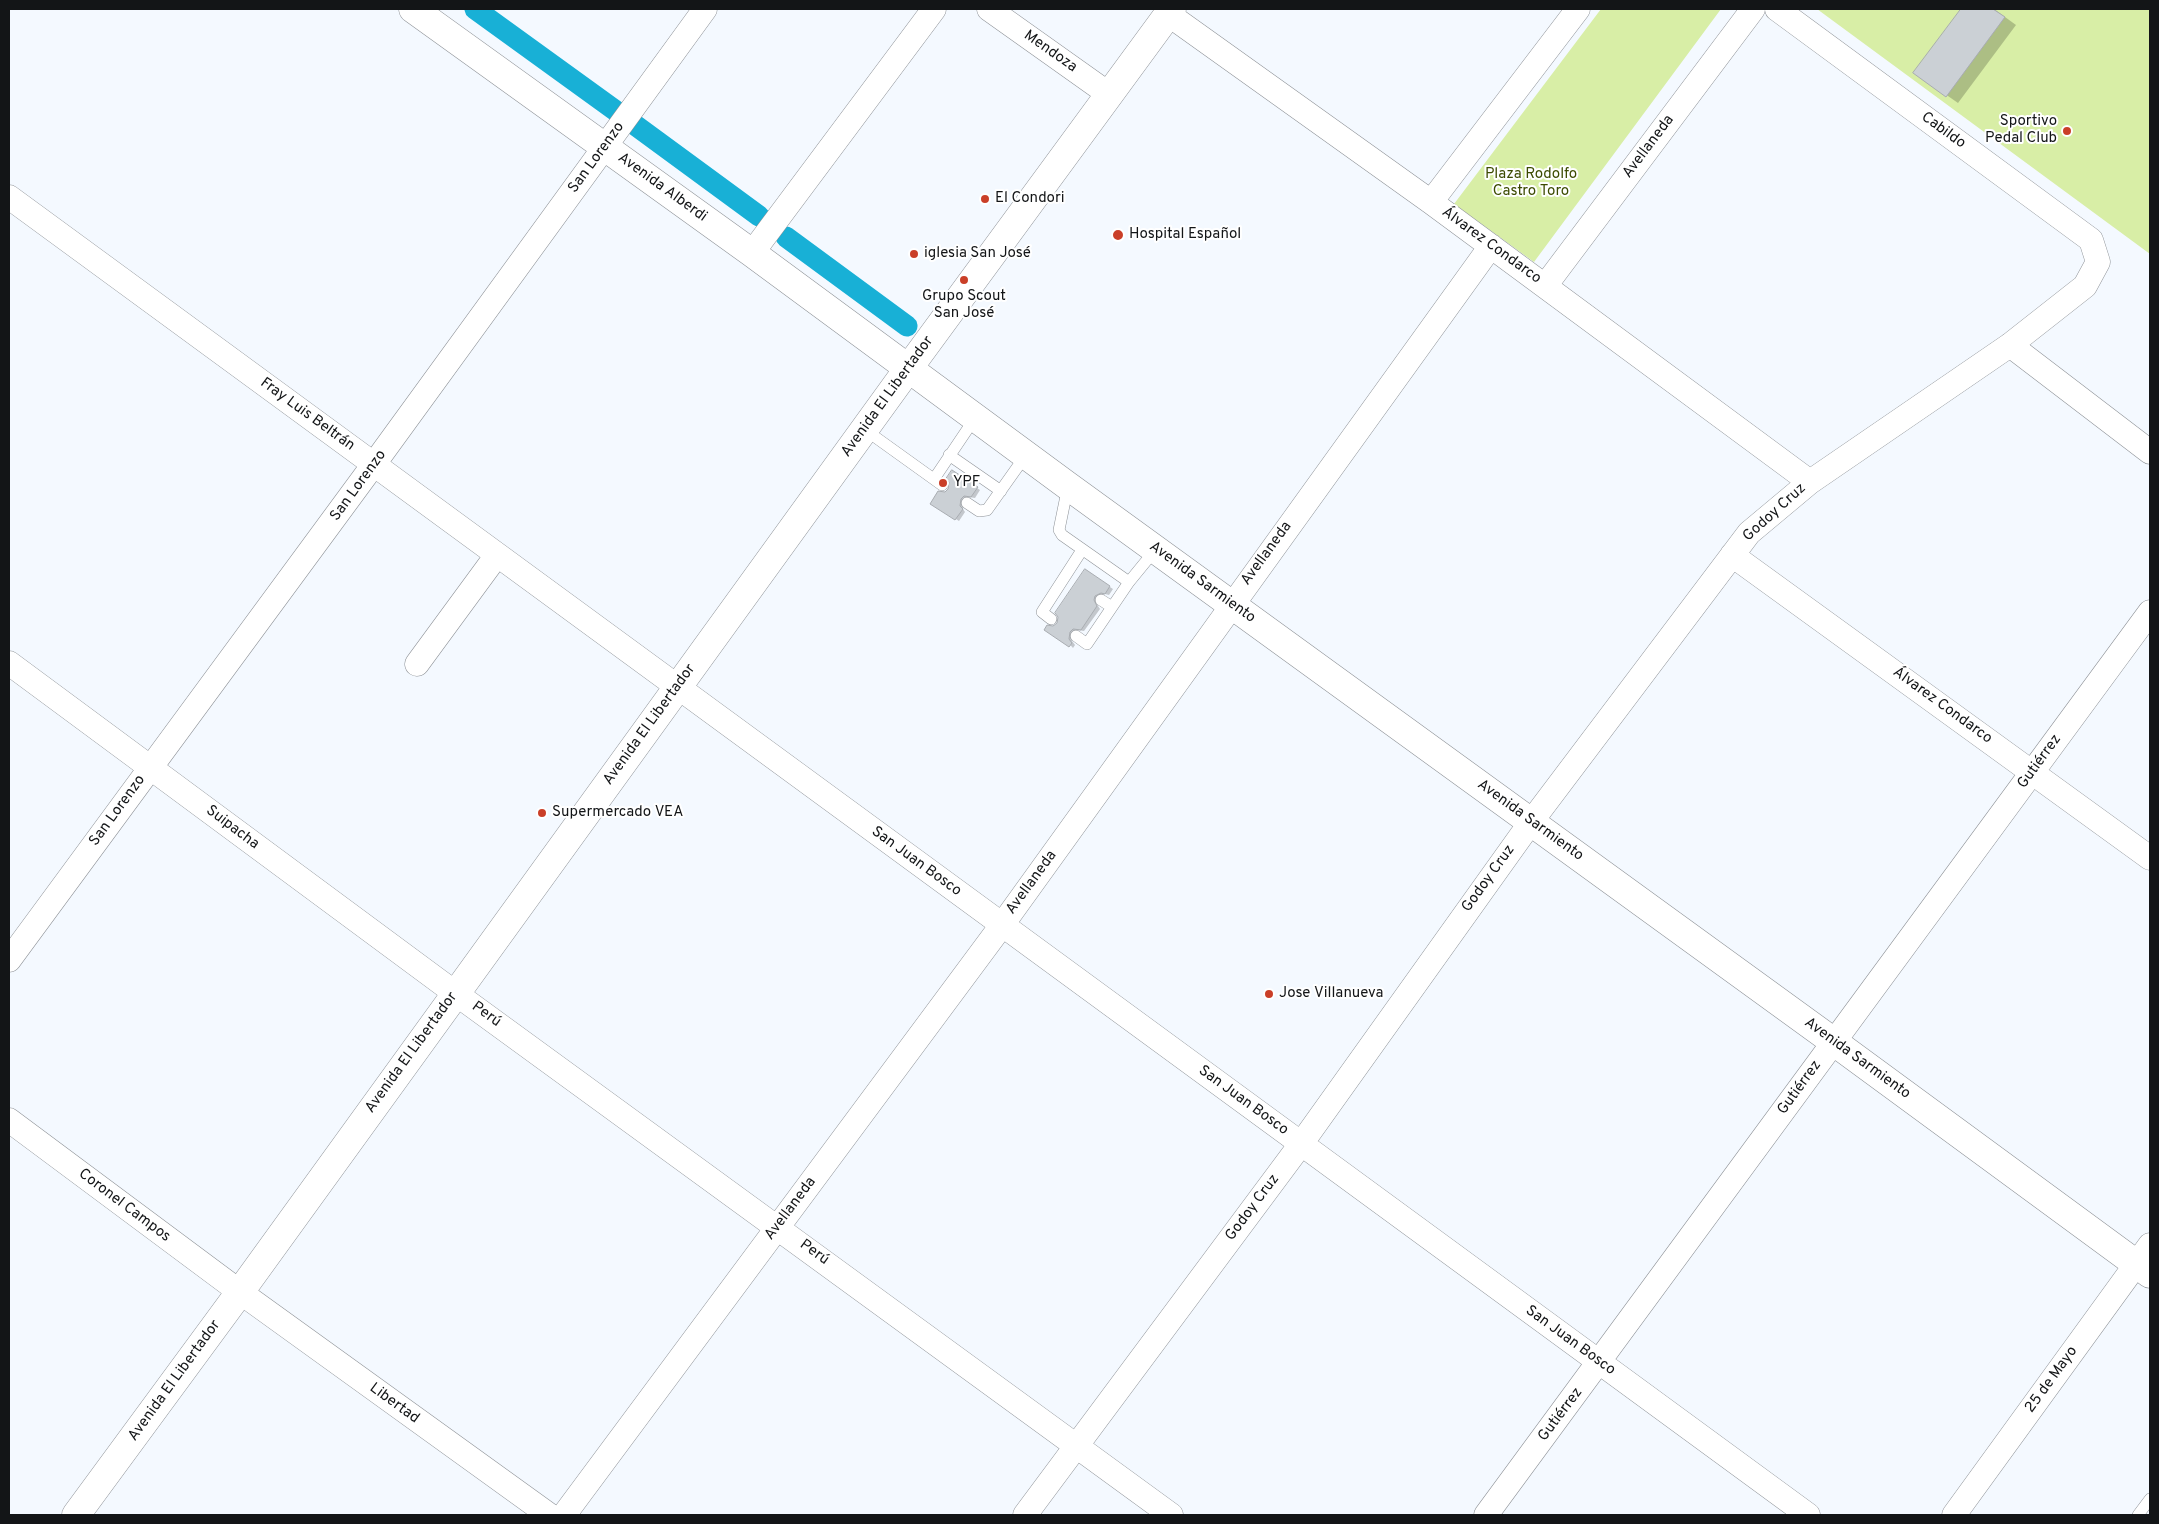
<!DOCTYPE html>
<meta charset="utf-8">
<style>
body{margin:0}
#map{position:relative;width:2159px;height:1524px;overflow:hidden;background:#f4f9ff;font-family:Overpass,sans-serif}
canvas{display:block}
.frame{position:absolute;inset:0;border:10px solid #131517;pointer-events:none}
</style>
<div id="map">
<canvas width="2159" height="1524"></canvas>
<div class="frame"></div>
</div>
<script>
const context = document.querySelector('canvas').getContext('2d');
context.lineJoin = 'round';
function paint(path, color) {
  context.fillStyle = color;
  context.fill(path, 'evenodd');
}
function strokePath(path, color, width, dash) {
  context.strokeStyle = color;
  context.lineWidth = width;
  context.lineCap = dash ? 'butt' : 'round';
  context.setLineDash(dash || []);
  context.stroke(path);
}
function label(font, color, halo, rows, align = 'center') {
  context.font = font + ' Overpass,sans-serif';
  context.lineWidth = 4;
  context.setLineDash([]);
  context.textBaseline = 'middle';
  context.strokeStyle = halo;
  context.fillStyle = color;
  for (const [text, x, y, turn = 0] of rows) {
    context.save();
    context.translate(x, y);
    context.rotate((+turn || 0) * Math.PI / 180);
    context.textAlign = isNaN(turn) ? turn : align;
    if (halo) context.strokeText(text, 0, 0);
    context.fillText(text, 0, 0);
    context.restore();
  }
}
const green = new Path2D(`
 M1601,9H1721L1534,262L1454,204Z
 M1817,9H2150V254Z`);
const shadow = new Path2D(`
 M1963,9H1994L2016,25L1958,103L1915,73Z
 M952,472L980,490L975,498L968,497L964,501L963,509L965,512L959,521L931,503L950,490Z
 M1085,571L1113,589L1109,595L1105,594L1098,597L1096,603L1100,609L1084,631L1077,630L1073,634L1072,641L1075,645L1073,648L1054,627L1058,624Z`);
const canal = new Path2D(`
 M475,9L616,111
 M635,125L759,216
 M786,237L907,326`);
const building = new Path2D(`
 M1961,9H1993L2005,17L1946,97L1913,73Z
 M952,470L978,487L971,497L964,496L961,499L960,506L963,509L955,520L930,504L938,491L945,492L948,489L949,482L946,479Z
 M1085,569L1110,586L1105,594L1101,593L1095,596L1094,600L1097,606L1081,630L1073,629L1070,632L1069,639L1072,643L1069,647L1044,630L1047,625L1053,626L1057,623L1058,617L1055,613Z`);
const lane = new Path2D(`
 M864,429L942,485
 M949,455L1001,491
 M934,479L975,418
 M1068,486L1059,530L1062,535L1129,582
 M967,503L979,511L987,510L1026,455
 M1101,600L1112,607
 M1051,619L1042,612L1082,550
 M1076,636L1087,644L1129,582L1156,549
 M2138,1515L2150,1499`);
const street = new Path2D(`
 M989,9L1110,95
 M1168,14L1431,202L1810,482
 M9,197L1808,1515
 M1431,202L1578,9
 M752,253L934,9
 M1545,286L1753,9
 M2010,345L2150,452
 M1732,555L2150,858
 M9,663L455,993L1171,1515
 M417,664L497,555
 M9,960L374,464L705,9
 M9,1120L240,1292L549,1515
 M564,1515L1002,925L1491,246
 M1025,1515L1301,1144L1531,822L1749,533L1810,482L2010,345L2085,286L2098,262L2091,240L1777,9
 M1486,1515L2150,612
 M1954,1515L2150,1245`);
const secondary = new Path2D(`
 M413,9L752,253L1068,486L1834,1042L2150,1274
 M76,1515L240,1292L908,369L1172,9`);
const markers = [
 [2067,131,5,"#ca3f28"],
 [985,199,5,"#ca3f28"],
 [1118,235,6,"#ca3f28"],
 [914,254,5,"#ca3f28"],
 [964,280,5,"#ca3f28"],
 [943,483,5,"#ca3f28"],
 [542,813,5,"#ca3f28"],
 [1269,994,5,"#ca3f28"]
];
const streetNames = [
 ["Mendoza",1050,52,35],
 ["Cabildo",1943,131,36],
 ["Avellaneda",1649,147,-53],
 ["San Lorenzo",597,158,-54],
 ["Avenida Alberdi",662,188,36],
 ["Álvarez Condarco",1491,246,36],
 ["Avenida El Libertador",888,397,-54],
 ["Fray Luis Beltrán",307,415,36],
 ["San Lorenzo",359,486,-54],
 ["Godoy Cruz",1775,513,-42],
 ["Avellaneda",1267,554,-54],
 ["Avenida Sarmiento",1202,583,36],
 ["Álvarez Condarco",1942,706,36],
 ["Avenida El Libertador",650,725,-54],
 ["Gutiérrez",2040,762,-54],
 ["San Lorenzo",118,811,-54],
 ["Avenida Sarmiento",1530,821,36],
 ["Suipacha",232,828,37],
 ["San Juan Bosco",916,862,36],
 ["Godoy Cruz",1489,879,-54],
 ["Avellaneda",1032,883,-54],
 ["Perú",486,1015,36],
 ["Avenida El Libertador",412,1053,-54],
 ["Avenida Sarmiento",1857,1059,36],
 ["Gutiérrez",1800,1088,-54],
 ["San Juan Bosco",1243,1101,36],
 ["Coronel Campos",124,1206,37],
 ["Godoy Cruz",1253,1208,-53],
 ["Avellaneda",791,1209,-53],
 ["Perú",814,1253,36],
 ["San Juan Bosco",1570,1341,36],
 ["25 de Mayo",2052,1380,-54],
 ["Avenida El Libertador",175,1381,-54],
 ["Libertad",394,1404,36],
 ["Gutiérrez",1561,1415,-53]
];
const poiNames = [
 ["Sportivo",2057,122,"right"],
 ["Pedal Club",2057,139,"right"],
 ["El Condori",995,199],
 ["Hospital Español",1129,235],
 ["iglesia San José",924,254],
 ["Grupo Scout",964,297,"center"],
 ["San José",964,314,"center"],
 ["YPF",953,483],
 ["Supermercado VEA",552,813],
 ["Jose Villanueva",1279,994]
];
const parkNames = [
 ["Plaza Rodolfo",1531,175],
 ["Castro Toro",1531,192]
];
paint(green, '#d8eea6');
paint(shadow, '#0003');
strokePath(canal, '#18b0d6', 21);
paint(building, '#cbd0d5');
strokePath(building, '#a8acb1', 1);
strokePath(lane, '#8e9297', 12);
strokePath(street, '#8e9297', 25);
strokePath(secondary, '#8e9297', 29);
strokePath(lane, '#fff', 11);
strokePath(street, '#fff', 24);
strokePath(secondary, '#fff', 28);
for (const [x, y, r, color] of markers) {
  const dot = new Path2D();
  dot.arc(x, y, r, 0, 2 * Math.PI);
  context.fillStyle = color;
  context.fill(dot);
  strokePath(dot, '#fff', 2);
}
label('15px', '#131517', '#fff', streetNames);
label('15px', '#131517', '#fff', poiNames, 'left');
label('15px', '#3c4b01', '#fff', parkNames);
</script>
